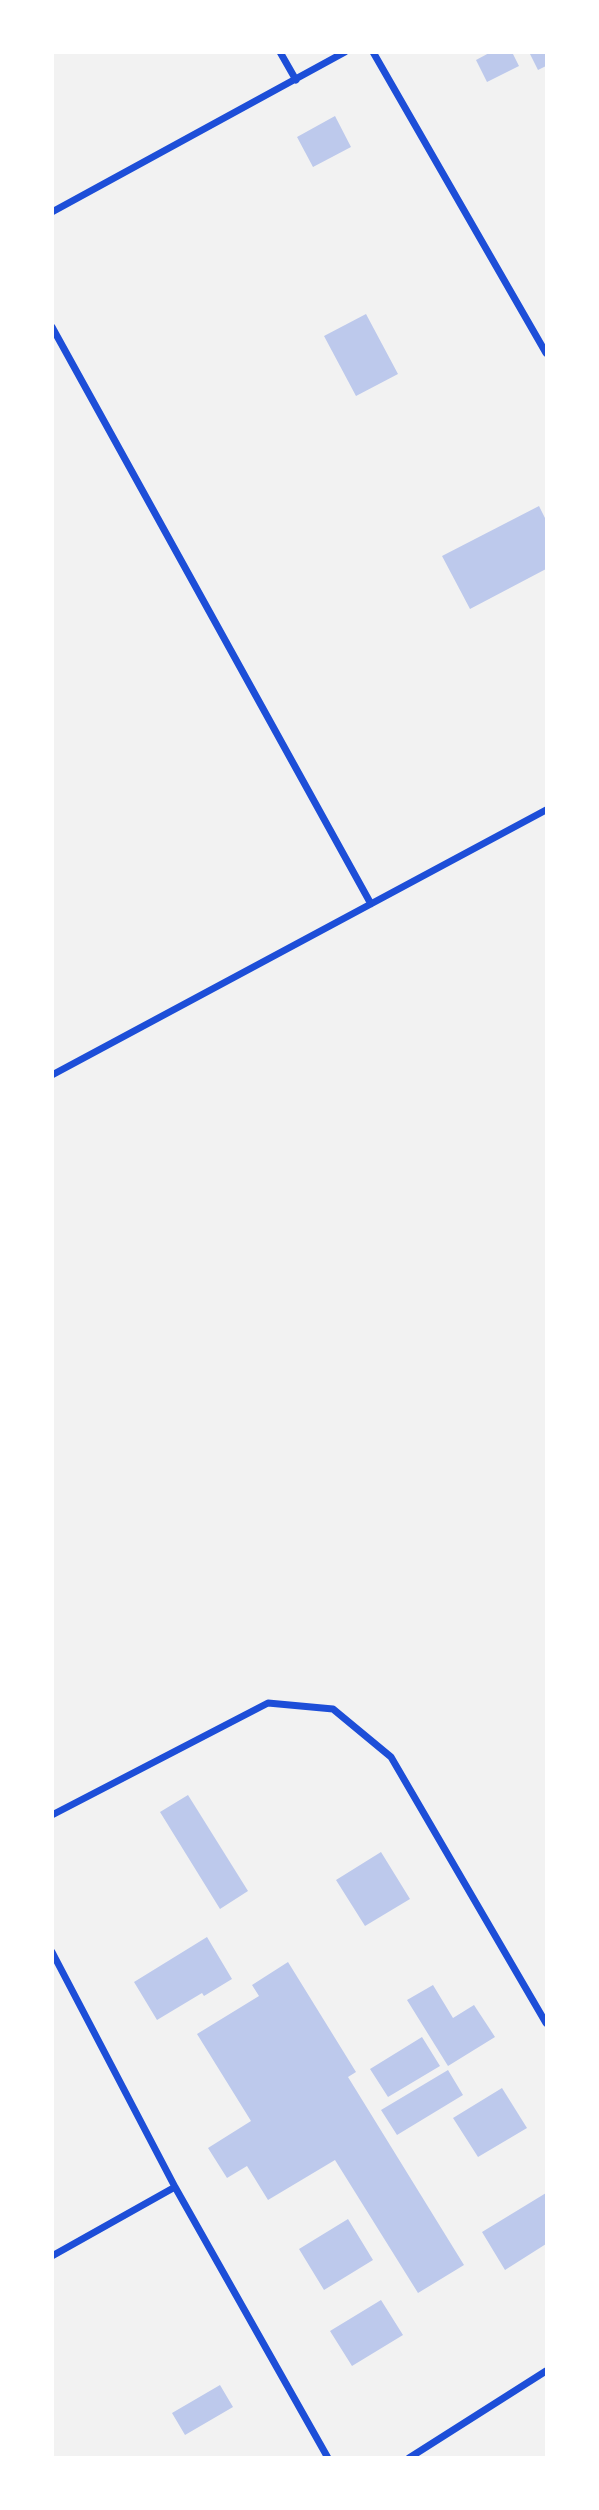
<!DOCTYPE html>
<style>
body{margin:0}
#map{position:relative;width:599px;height:2510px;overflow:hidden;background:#f2f2f2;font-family:Spectral,serif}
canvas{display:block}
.frame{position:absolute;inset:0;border:54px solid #fff;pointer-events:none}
</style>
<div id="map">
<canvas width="599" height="2510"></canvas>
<div class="frame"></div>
</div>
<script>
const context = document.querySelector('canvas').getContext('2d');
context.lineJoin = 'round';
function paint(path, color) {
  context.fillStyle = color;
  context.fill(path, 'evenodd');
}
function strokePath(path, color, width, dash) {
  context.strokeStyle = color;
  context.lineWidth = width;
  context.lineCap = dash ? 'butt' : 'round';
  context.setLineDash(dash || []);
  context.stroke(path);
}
const building = new Path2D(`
 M491,52H512L519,66L487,82L476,60Z
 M529,52H546V66L538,70Z
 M335,116L351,147L313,167L297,137Z
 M366,314L398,374L356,396L324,336Z
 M539,506L546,520V569L470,609L442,556Z
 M188,1795L248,1891L220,1909L160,1812Z
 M381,1852L410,1899L365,1926L336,1880Z
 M207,1937L232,1979L204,1996L202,1993L157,2020L134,1982Z
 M288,1962L356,2072L348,2077L464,2265L418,2293L335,2160L268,2200L247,2166L227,2178L208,2148L251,2121L197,2034L259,1996L252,1985Z
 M433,1985L453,2018L474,2005L495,2037L448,2066L407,2000Z
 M422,2037L440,2066L388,2097L370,2069Z
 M448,2070L463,2095L397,2135L381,2110Z
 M502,2088L527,2128L478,2157L453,2118Z
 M546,2193V2244L505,2270L482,2232Z
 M348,2219L373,2260L324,2290L299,2249Z
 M381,2300L403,2335L352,2366L330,2331Z
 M220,2385L233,2407L185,2435L172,2413Z`);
const minor = new Path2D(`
 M280,52L296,80
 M373,52L546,353
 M52,212L345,52
 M52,327L371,904
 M52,1075L546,810
 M52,1815L268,1703L333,1709L391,1757L546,2023
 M52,1952L175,2187L328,2458
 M52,2256L175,2187
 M409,2458L546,2371`);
paint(building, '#bdc9ec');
strokePath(minor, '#1d4ed8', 7);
</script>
